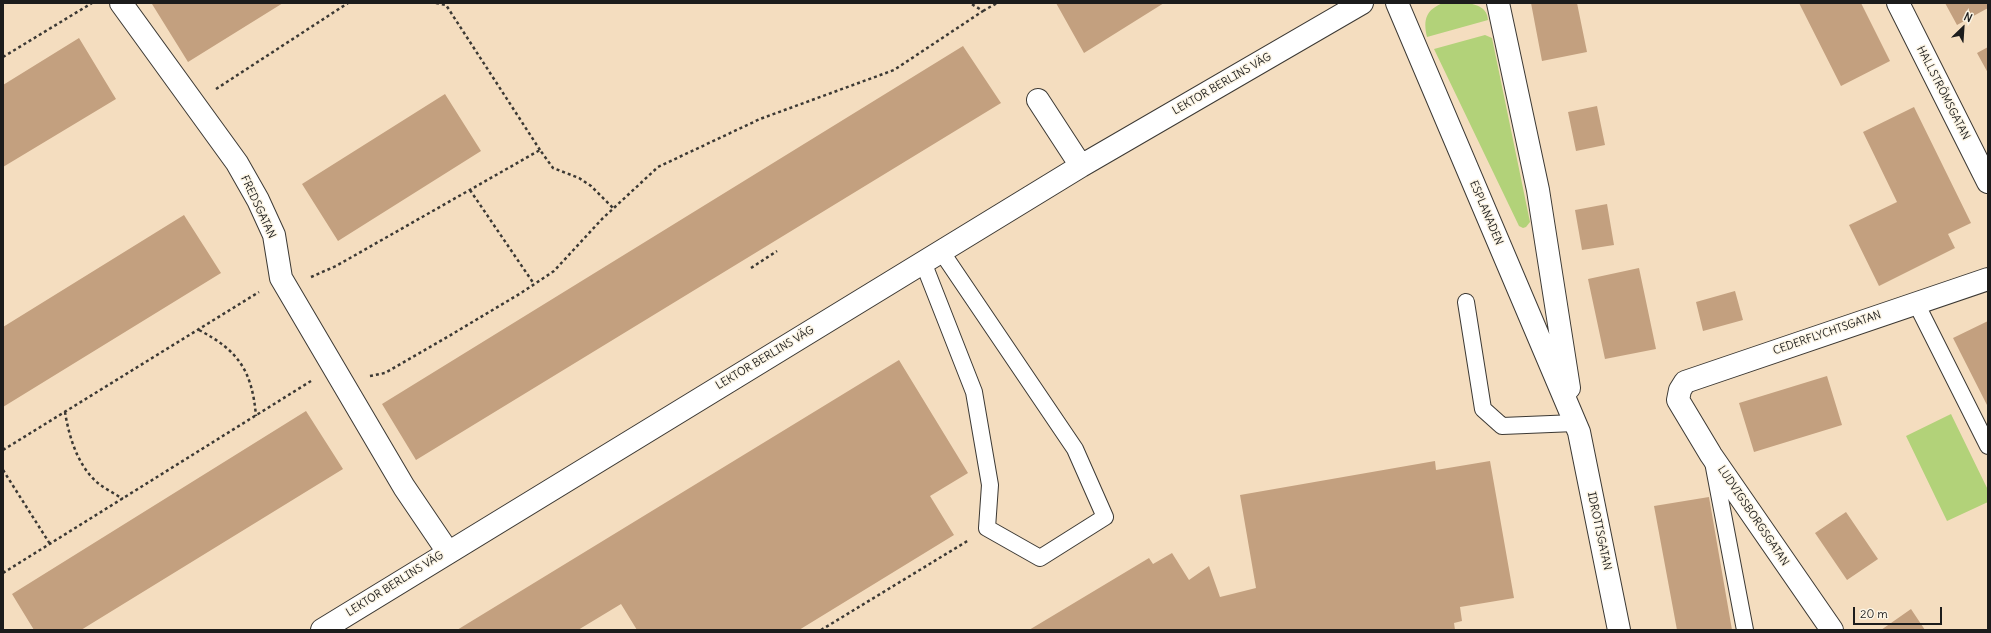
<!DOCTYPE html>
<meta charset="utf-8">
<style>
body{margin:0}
#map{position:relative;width:1991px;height:633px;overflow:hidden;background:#f4ddbf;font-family:Delius,sans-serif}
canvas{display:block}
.frame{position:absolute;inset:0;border:4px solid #1c1c1c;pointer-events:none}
.north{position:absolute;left:1943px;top:8px;width:40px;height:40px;-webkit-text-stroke:3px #fcf5e5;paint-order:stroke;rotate:25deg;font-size:11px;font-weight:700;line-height:16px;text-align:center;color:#1c1c1c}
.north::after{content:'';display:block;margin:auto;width:14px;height:18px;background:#1c1c1c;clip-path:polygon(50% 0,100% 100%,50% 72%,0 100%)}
.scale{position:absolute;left:1853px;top:607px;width:89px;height:18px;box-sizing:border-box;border:2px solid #1c1c1c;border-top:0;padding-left:5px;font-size:12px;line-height:14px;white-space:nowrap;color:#1c1c1c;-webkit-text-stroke:3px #fcf5e5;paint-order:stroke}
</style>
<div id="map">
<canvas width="1991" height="633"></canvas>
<div class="frame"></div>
<div class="north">N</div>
<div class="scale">20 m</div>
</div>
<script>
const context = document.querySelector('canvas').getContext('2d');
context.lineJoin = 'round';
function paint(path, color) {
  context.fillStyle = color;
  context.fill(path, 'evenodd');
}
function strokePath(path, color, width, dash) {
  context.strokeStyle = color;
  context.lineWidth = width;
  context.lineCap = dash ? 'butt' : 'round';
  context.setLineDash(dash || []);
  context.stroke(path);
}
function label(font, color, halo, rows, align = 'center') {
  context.font = font + ' Delius,sans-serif';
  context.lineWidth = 3;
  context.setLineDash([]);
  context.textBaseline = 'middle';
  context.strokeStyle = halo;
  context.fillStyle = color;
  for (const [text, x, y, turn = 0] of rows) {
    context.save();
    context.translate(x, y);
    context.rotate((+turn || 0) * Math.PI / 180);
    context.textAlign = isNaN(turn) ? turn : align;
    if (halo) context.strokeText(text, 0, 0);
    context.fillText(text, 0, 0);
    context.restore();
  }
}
const green = new Path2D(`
 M1443,3C1459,3 1487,0 1488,20L1427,37C1423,19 1426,10 1443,3Z
 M1485,35L1492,38L1530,222L1526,227L1523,228L1519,226L1434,49Z
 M1951,414L1988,490V502L1947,521L1906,436Z`);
const building = new Path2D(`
 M154,3H283L188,62L152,4Z
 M1056,3H1164L1084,53Z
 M1531,3H1577L1587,52L1542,61Z
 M1799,3H1861L1890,61L1841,86Z
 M1945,3H1988V8L1957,25Z
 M79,38L116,99L3,167V85Z
 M963,46L1001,103L416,460L382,404Z
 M1988,47V73L1977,53Z
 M445,94L481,151L338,241L302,184Z
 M1597,106L1605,145L1576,151L1568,112Z
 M1914,107L1971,223L1948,234L1955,248L1879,286L1849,225L1897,202L1863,132Z
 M1607,204L1614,245L1582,250L1575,210Z
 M184,215L221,273L3,407V327Z
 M1639,268L1656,349L1605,359L1588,279Z
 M1735,291L1743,320L1703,331L1696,302Z
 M1988,321V407L1953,338Z
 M899,360L968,473L930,496L954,535L799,630H637L621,604L578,630H457Z
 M1827,376L1842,425L1754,452L1739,403Z
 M306,411L343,469L81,630H34L12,594Z
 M1435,461L1436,470L1490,461L1514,598L1460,607L1462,621L1454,623L1455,630H1029L1149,558L1153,564L1172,553L1189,580L1209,566L1220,597L1256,588L1240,495Z
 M1709,497L1732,630H1677L1654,506Z
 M1846,512L1878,559L1847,580L1815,533Z
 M1911,609L1925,630H1881Z`);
const path = new Path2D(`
 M436,3L446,5L540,150
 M983,11L997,3
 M3,57L92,3
 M216,89L348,3
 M470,190L534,284
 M751,268L777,251
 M311,277L336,266L540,150L553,168L579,178L591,186L613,208
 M199,330C239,351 252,371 256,416
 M370,376L385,373L449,336L521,293L554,271L602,219L658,167L760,119L894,70L983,11L970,3
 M65,412C69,437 78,467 99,484C106,489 115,494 123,499
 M3,450L259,292
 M3,470L50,544
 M3,573L311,381
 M821,630L969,540`);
const lane = new Path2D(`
 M923,262L974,392L990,485L987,528L1040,558L1105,517L1075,449L941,251
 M1466,302L1483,409L1502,426L1575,423
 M1916,303L1988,446
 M1713,462L1745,630`);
const street = new Path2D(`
 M121,3L237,163L258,200L274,235L281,278L404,487L448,552
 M1397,3L1579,432L1619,630
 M1498,3L1538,190L1569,388
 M1898,3L1988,182
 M1038,100L1081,166
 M322,630L1081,166L1362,3
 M1832,630L1711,455L1678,400L1680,390L1685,382L1988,279`);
const streetNames = [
 ["LEKTOR BERLINS VÄG",1222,84,-30],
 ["HALLSTRÖMSGATAN",1943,93,63],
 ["FREDSGATAN",258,207,65],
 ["ESPLANADEN",1486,213,67],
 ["CEDERFLYCHTSGATAN",1827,333,-19],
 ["LEKTOR BERLINS VÄG",765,358,-31],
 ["LUDVIGSBORGSGATAN",1753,516,56],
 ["IDROTTSGATAN",1599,531,78],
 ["LEKTOR BERLINS VÄG",395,584,-32]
];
paint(green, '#b2d279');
paint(building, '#c3a07f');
strokePath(lane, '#3c3934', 18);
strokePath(street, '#3c3934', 24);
strokePath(path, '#3c3934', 2.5, [3, 3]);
strokePath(lane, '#fff', 16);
strokePath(street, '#fff', 22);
label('11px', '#1c1c1c', '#fcf5e5', streetNames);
</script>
